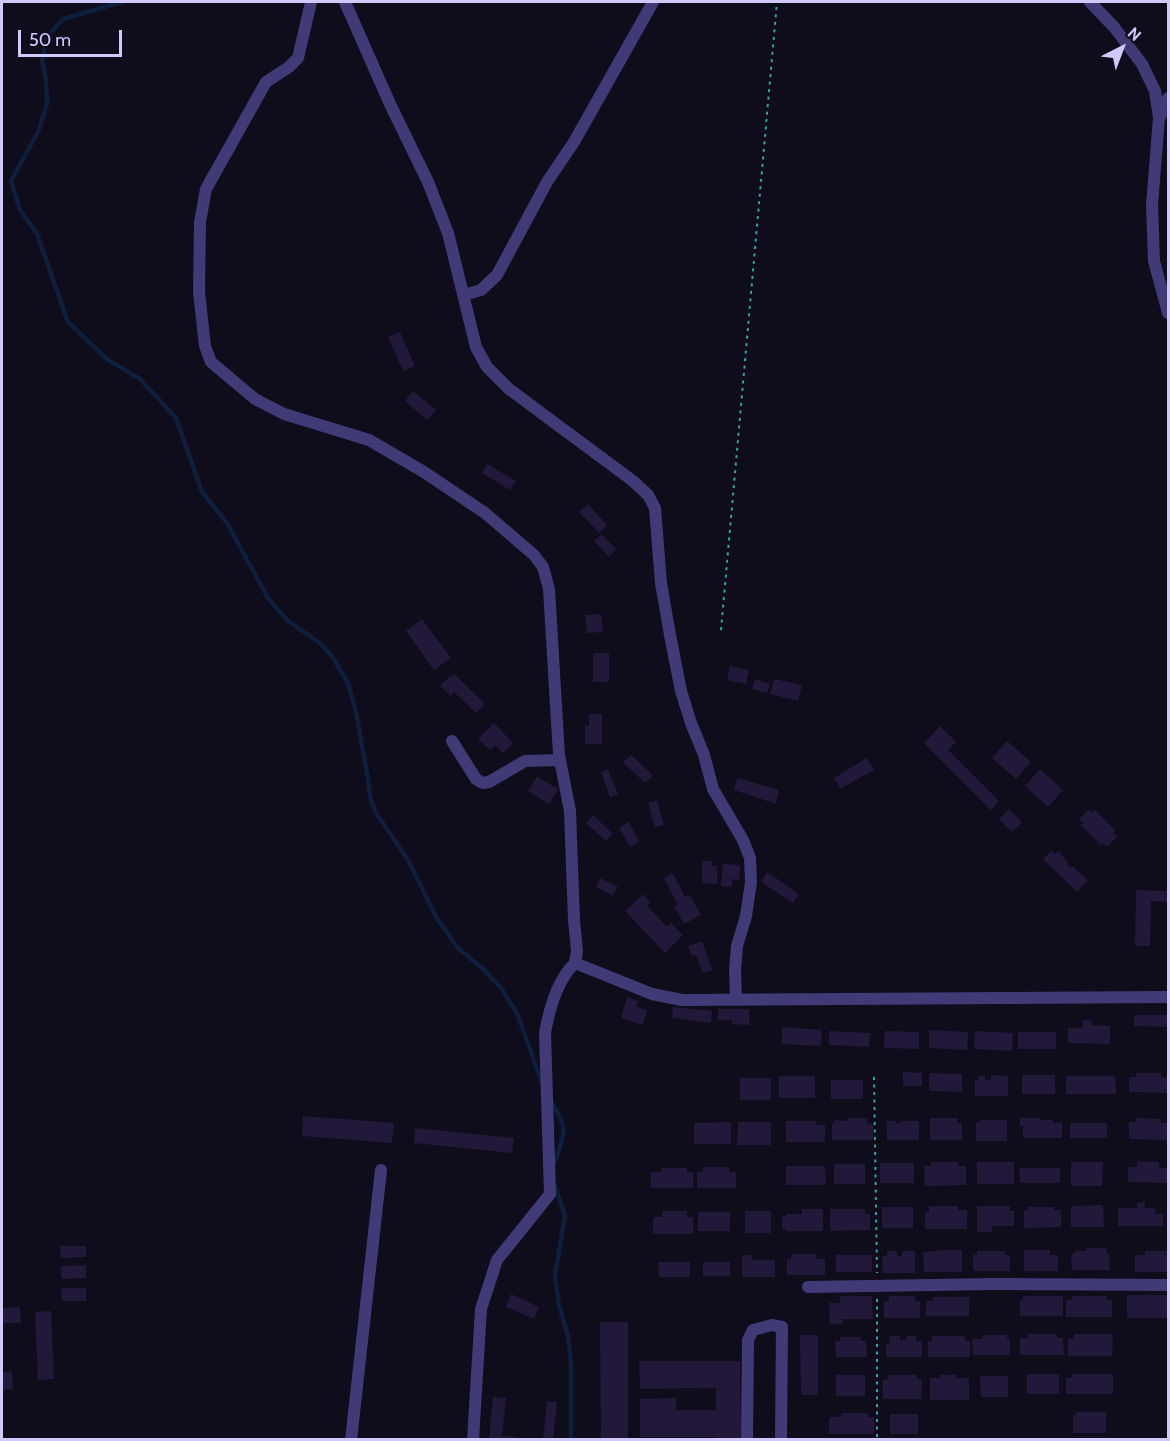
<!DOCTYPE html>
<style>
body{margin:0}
#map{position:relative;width:1170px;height:1441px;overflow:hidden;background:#0f0c1b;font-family:Cabin,sans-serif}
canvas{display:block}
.frame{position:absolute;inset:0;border:3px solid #d2c9fb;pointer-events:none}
.north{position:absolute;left:1092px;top:18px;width:60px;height:60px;-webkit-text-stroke:4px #0f0c1b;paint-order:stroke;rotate:42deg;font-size:16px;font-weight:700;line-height:24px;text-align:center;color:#d2c9fb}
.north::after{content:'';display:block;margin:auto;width:21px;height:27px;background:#d2c9fb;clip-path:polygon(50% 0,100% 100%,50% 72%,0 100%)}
.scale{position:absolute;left:18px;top:30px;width:104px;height:27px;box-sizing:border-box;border:3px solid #d2c9fb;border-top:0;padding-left:8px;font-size:18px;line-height:21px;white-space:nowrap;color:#d2c9fb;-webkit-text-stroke:4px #0f0c1b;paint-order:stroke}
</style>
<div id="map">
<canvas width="1170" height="1441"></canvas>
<div class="frame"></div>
<div class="north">N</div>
<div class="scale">50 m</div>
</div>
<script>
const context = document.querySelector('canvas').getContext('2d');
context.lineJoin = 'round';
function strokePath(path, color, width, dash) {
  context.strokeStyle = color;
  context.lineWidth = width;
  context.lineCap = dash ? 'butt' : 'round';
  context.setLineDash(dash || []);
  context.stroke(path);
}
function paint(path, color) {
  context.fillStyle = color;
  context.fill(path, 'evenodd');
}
const stream = new Path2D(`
 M122,2L63,19L47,37L42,61L46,80L47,104L38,132L11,181L20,210L37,234L68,322L108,360L140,379L176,418L202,492L227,523L268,598L288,621L320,643L332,656L348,683L356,712L368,779L370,797L376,813L408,860L436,917L458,948L483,969L501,988L517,1013L542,1083
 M551,1102C571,1132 563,1134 554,1165
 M554,1183L565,1216L555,1275L559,1305L568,1336L571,1363V1440`);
const building = new Path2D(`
 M400,332L415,366L403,371L388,337Z
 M413,391L436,410L427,420L405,401Z
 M487,464L516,481L510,490L482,473Z
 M588,504L607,525L599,533L579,512Z
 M602,534L616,549L609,557L594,541Z
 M601,614L603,632L587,633L585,615Z
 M422,619L451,658L434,670L406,631Z
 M593,653H609V682H593Z
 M730,666L749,670L746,684L727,680Z
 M454,674L485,704L476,713L454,692L451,696L440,686L450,676L451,677Z
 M755,679L770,684L767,693L752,689Z
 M774,679L802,685L798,701L770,694Z
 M589,714H602V744H585V726H589Z
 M494,723L513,743L503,753L495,745L490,750L478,739Z
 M940,726L956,742L948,750L999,801L991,810L924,743Z
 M1007,741L1031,762L1016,779L992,758Z
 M631,755L653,775L645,783L623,762Z
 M867,758L874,770L840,789L834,778Z
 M608,769L618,794L610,797L601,772Z
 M1040,769L1063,790L1048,807L1025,786Z
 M537,777L558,789L549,804L528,791Z
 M737,778L779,790L776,804L734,790Z
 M657,800L664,825L655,827L648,803Z
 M1009,809L1022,822L1012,832L999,819Z
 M1089,809L1092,813L1095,810L1115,830L1113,833L1117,837L1107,847L1103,843L1101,845L1081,825L1083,823L1079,819Z
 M593,815L613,834L606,841L586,823Z
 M629,822L639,842L630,847L619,828Z
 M1051,851L1055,854L1058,851L1068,862L1066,864L1070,868L1072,866L1088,880L1077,892L1043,859Z
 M702,861H712V866H717V884L702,883Z
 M723,864L740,865L739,880L732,879V887L721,886Z
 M767,872L799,894L793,903L761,882Z
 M673,873L685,897L690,895L701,915L684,924L674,906L678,905L664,878Z
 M600,878L618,887L613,896L596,887Z
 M1136,890L1168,891V902L1151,901L1150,946H1135Z
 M643,894L650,902L647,906L667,927L671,923L683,935L665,953L625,911Z
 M702,941L712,970L703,973L696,955L692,956L688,946Z
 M627,997L638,1001L636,1006L647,1010L643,1025L621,1018Z
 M673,1007L712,1011L711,1023L672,1018Z
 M718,1009H749V1025L732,1024V1020H718Z
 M1134,1015H1168V1027L1134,1026Z
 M1083,1020L1092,1021L1091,1025L1110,1026V1044L1068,1043V1028H1083Z
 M782,1027L822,1030L821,1046L782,1044Z
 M929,1030L968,1032L967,1050L929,1048Z
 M829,1031L870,1033L869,1047L829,1045Z
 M885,1031L919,1032V1049L884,1048Z
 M975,1031L1013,1033L1012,1051L974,1049Z
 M1018,1032H1056V1049H1018Z
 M903,1072L922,1073V1086H903Z
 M929,1073L962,1074V1092L929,1091Z
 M1136,1073H1161V1077L1168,1078V1093L1129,1092V1077H1136Z
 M991,1075L1008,1076V1096H975V1080H978V1076H985V1080H991Z
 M1022,1075H1055V1094H1022Z
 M779,1076H815V1098H779Z
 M1066,1076H1115L1116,1094H1066Z
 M740,1078H771V1100H740Z
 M831,1080H863V1099H831Z
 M303,1116L394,1123L392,1143L302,1136Z
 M847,1118H867V1123L873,1124V1140H832V1124H834V1120L847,1121Z
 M930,1118H958L957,1123H962V1140H930Z
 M1020,1118H1040V1120H1053V1123L1062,1122V1138H1023V1126H1020Z
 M1136,1118L1160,1119L1161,1123H1168V1140L1129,1139V1122H1136Z
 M980,1120H1007V1141H976V1122H980Z
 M786,1121H816V1125H825V1142H786Z
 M887,1121H896V1123H901V1121H919V1140H887Z
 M731,1122V1144H694V1123Z
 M738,1122H771V1145H737Z
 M1070,1123H1107V1138H1070Z
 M415,1128L514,1138L512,1153L414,1143Z
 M1137,1161L1159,1162V1168H1168V1183L1128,1182V1167H1137Z
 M931,1162H958V1166H966V1185L925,1186L924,1166H931Z
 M977,1162H1014V1184H977Z
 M1071,1162H1103L1102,1186H1071Z
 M880,1163H914V1183H880Z
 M834,1164H865V1184H834Z
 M786,1166H825L826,1185H786Z
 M703,1167H729V1172H736V1188H697V1172H703Z
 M662,1168H687V1172H693V1188H651V1172H662Z
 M1019,1168H1060V1183H1020Z
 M1145,1202V1208H1155V1214H1163V1226H1118V1208H1137V1203Z
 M1103,1205L1104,1227H1071V1206Z
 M929,1206H958V1210H967V1229H925V1212H929Z
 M977,1206H1010L1009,1211H1014V1226H992V1232H977Z
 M882,1207H913V1228H882Z
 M1028,1207H1054V1210H1061V1227L1024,1228V1210H1028Z
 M802,1209H823V1231H786V1229H782V1217H786V1214H802Z
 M830,1209H865V1214H870V1230L830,1231Z
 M662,1211H687V1217H693V1234H653V1217H662Z
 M745,1211H771V1233H745Z
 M698,1212H730V1231H698Z
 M60,1246H86V1257L61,1258Z
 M1086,1248H1107V1254H1109L1110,1270H1072L1071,1254H1075V1251H1086Z
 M945,1250H962V1272H924L923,1252Z
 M1024,1250H1050V1255H1058V1271H1024Z
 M887,1251H897V1256H902V1251H915V1273H883L882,1256H887Z
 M977,1251H1005V1255H1010V1271H973V1255H977Z
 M1145,1251H1168V1272H1135V1255H1145Z
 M791,1254H816V1259H825V1275H787V1259H791Z
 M742,1255H752V1260H775V1277H742Z
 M836,1255H872V1272H836Z
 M658,1262H690V1277H659Z
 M703,1262H730V1276H703Z
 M86,1265V1278L61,1279V1266Z
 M61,1288H86V1301H62Z
 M511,1294L539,1307L534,1319L506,1307Z
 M1127,1295H1168V1318H1127Z
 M840,1296H872L873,1319H842L843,1324H830L829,1303H840Z
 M889,1296H915V1301H920V1318H884V1301H889Z
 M1023,1296H1063V1316H1020V1300H1023Z
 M1072,1296H1107V1300H1112V1317H1066V1300H1072Z
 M933,1297H969V1316H926V1301H933Z
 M20,1307L21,1323H2V1308Z
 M51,1311L54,1379L38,1380L35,1312Z
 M600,1322H628V1440H601Z
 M1028,1334H1057V1338H1063L1064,1355H1020V1338H1028Z
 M1074,1334H1113L1112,1356H1068V1339H1074Z
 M800,1335H818V1395H801Z
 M982,1335H1007V1339H1010V1355H973L972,1339H982Z
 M890,1336H900V1340H906V1336H916V1341H922V1357H886V1343H890Z
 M932,1336H965V1341H970V1357H928V1341H932Z
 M840,1337H861V1341H866L867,1357H836L835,1341H840Z
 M639,1361H740L741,1440H717V1437H640V1399L676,1398V1410H716V1388L640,1389Z
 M12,1371L13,1389L2,1390V1372Z
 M1027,1374H1059V1394H1027Z
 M1072,1374H1113V1394H1066V1378H1072Z
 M836,1375H865V1396H836Z
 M888,1375H917V1379H922L921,1399H883V1380L888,1379Z
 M940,1375H956V1378H969V1400H930V1378H940Z
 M980,1376H1008V1397H981Z
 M493,1397L506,1398L502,1436L517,1437V1440H489Z
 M547,1401L557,1402L553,1440H543Z
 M1076,1412H1106V1433H1073V1415H1076Z
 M841,1413H868V1417H874V1434H829V1417H841Z
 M890,1414H918V1434H890Z`);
const path = new Path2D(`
 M721,630L777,2
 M874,1077L877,1273
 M877,1299V1440`);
const street = new Path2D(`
 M311,2L298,58L289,67L266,82L206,189L200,222L199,292L205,346L211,362L255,399L284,414L369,440L424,472L485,513L534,555L543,567L549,589L559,755L570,811L574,920L577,951L575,963
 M345,2L390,104L428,182L448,233L476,347L487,367L509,389L633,481L648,495L655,508L661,583L670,635L681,691L691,723L704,755L713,789L743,840L750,858L751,882L746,916L737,946L735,970L736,1000
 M1090,2L1114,27L1142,64L1155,91L1159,118L1152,205L1154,261L1168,313
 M1160,117L1168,98
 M464,295L481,290L497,275L547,182L574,142L653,2
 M452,741L476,779L483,783L489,782L525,761L560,760
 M808,1287L994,1284L1168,1285
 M351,1440L381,1170
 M473,1440L481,1309L497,1260L550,1194L545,1033C549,1010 557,980 575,963L652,994L682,1000L1168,997
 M747,1440L748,1340L753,1330L772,1325L782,1327L781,1440`);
strokePath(stream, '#0e1e3c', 4.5);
paint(building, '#22193a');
strokePath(path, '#34a4a4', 2, [3, 4.5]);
strokePath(street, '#403a77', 12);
</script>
